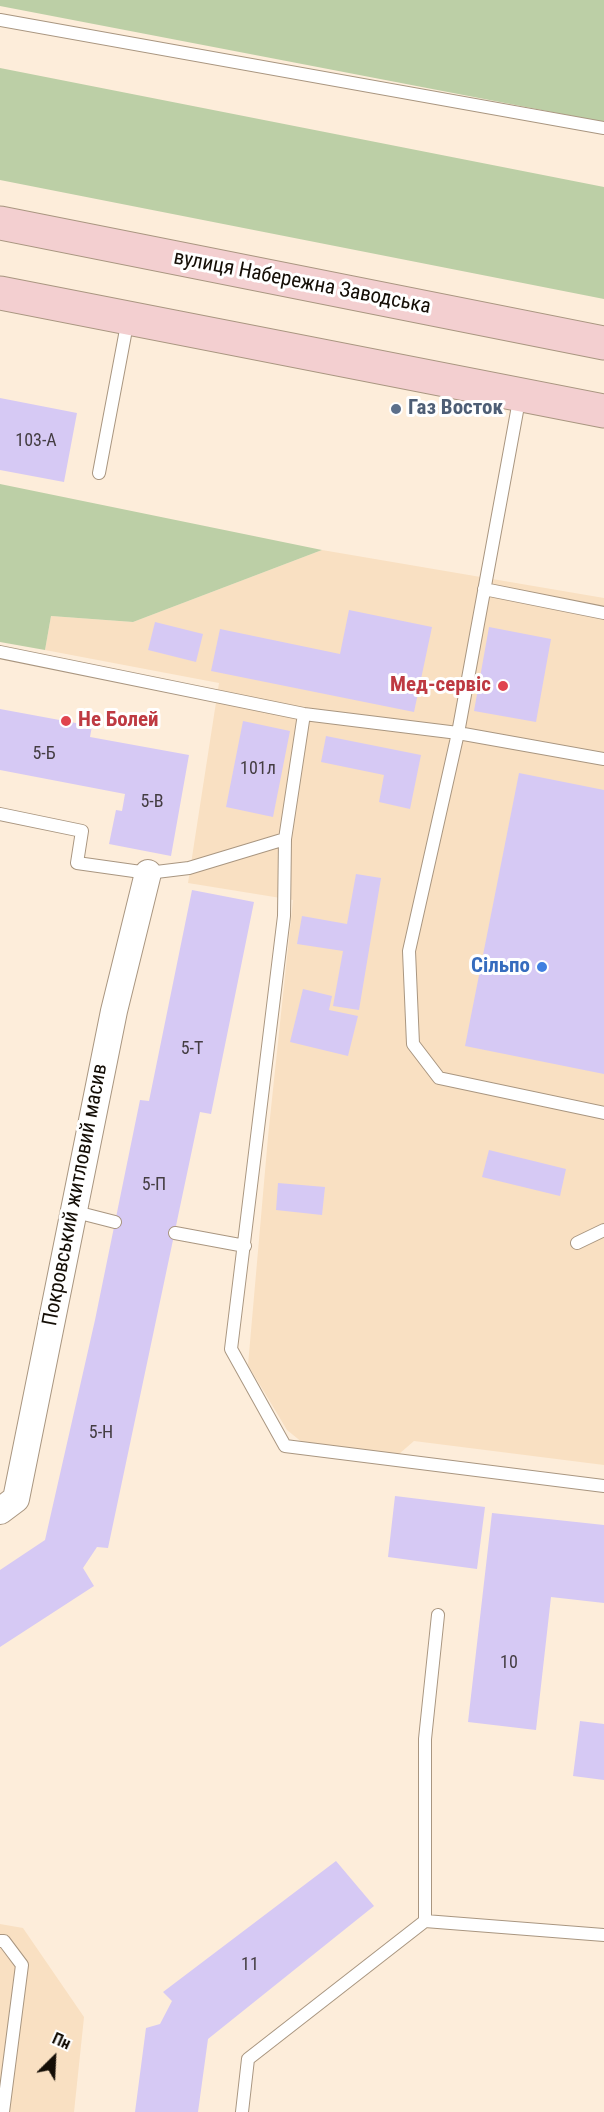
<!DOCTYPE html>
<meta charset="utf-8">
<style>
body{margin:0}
#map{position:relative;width:604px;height:2112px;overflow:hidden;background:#fdedda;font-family:"Roboto Condensed",sans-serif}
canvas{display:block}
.north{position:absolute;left:24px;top:2028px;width:60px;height:60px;-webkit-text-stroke:4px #fff;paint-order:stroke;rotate:24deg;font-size:16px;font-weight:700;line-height:24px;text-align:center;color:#140e06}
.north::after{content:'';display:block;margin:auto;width:21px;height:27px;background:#140e06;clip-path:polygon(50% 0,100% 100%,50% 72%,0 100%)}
</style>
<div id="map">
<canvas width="604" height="2112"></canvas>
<div class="north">Пн</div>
</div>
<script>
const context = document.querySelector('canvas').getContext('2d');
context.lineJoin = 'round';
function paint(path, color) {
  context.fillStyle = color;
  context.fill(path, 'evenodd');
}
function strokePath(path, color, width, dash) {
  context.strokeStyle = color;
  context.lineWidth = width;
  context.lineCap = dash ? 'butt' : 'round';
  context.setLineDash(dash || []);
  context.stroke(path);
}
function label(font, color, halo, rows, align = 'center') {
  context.font = font + ' "Roboto Condensed",sans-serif';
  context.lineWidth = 6;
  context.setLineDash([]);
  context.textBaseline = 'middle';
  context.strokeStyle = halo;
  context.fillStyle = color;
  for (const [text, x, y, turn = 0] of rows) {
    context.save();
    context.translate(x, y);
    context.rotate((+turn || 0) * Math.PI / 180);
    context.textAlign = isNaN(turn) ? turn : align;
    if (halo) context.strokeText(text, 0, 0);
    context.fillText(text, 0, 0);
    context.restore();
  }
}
const built = new Path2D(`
 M322,550L604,598V1465L414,1441L399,1454L303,1443L287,1430L248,1365L268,1137L293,900L188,883L219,683L45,650L51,616L133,622Z
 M0,1924L23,1928L84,2017L74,2112H0Z`);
const green = new Path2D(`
 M0,0H604V122L0,6Z
 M0,68L604,187V299L0,180Z
 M0,484L322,550L133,622L51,616L45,650L0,642Z`);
const building = new Path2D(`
 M0,398L77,413L64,482L0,470Z
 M349,610L432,627L414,712L211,671L220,629L340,654Z
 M155,622L203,634L196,662L148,650Z
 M489,627L551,639L536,722L474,711Z
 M0,709L92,726L90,737L189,755L171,856L109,844L116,810L122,811L125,794L0,770Z
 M243,721L290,731L273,817L226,807Z
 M326,736L421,755L410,809L379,802L384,775L321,762Z
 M519,773L604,790V1074L465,1046Z
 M356,874L381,878L359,1010L333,1006L343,951L297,944L302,916L347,924Z
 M192,890L254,902L211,1114L200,1112L108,1548L97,1547L83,1568L94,1586L0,1647V1570L45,1540L95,1320L140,1100L149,1101Z
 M303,989L332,996L329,1010L358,1016L348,1056L290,1042Z
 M489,1150L566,1169L560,1196L482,1177Z
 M278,1183L325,1187L322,1215L276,1210Z
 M395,1496L485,1507L477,1569L388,1557Z
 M492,1513L604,1525V1603L551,1597L536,1730L468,1722Z
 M580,1721L604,1724V1780L573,1776Z
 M336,1861L374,1906L208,2039L198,2112H135L146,2028L160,2024L172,2001L163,1992Z`);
const lane = new Path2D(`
 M0,20L604,128
 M520,395L458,733L409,951L413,1044L439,1078L604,1113
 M99,473L128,319
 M484,589L604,613
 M0,652L304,714L458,733L604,759
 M304,714L285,839L284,916L231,1349L285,1446L604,1486
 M0,814L82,831L77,863L148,873L189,868L285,839
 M72,1211L115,1222
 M175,1233L245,1246
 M577,1243L604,1230
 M425,1921V1739L438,1615
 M0,1941H4L22,1965L3,2112
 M242,2112L248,2059L425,1921L604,1935`);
const street = new Path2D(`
 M0,1511L16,1499L114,1011L148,873`);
const secondary = new Path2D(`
 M0,223L604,343
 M0,293L604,411`);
const markers = [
 [396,409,6,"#5c6f8a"],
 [503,686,6,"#e0444e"],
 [66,721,6,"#e0444e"],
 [542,967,6,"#3f7fe0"]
];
const numberNames = [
 ["103-А",36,441],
 ["5-Б",44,754],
 ["101л",258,769],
 ["5-В",152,802],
 ["5-Т",192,1049],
 ["5-П",154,1185],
 ["5-Н",101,1433],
 ["10",509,1663],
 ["11",250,1965]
];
const streetNames = [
 ["вулиця Набережна Заводська",302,283,11],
 ["Покровський житловий масив",76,1195,-79]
];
const serviceNames = [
 ["Газ Восток",408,409]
];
const healthNames = [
 ["Мед-сервіс",491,686],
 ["Не Болей",78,721,"left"]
];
const shopNames = [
 ["Сільпо",530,967]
];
paint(built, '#f9e0c2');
paint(green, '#bccfa6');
paint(building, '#d6c9f4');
strokePath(lane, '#a99680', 14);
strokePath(street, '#a99680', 28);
strokePath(secondary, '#a99680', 35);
strokePath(lane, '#fff', 12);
strokePath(street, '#fff', 26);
strokePath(secondary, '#f3cfd0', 33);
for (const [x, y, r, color] of markers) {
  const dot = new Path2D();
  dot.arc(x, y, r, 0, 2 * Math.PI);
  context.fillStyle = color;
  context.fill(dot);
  strokePath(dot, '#fff', 2);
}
label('18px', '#443d42', null, numberNames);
label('21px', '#140e06', '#fff', streetNames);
label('bold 21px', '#4e5e75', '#fff', serviceNames, 'left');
label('bold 21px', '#be3a42', '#fff', healthNames, 'right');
label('bold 21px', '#366cbe', '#fff', shopNames, 'right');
</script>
